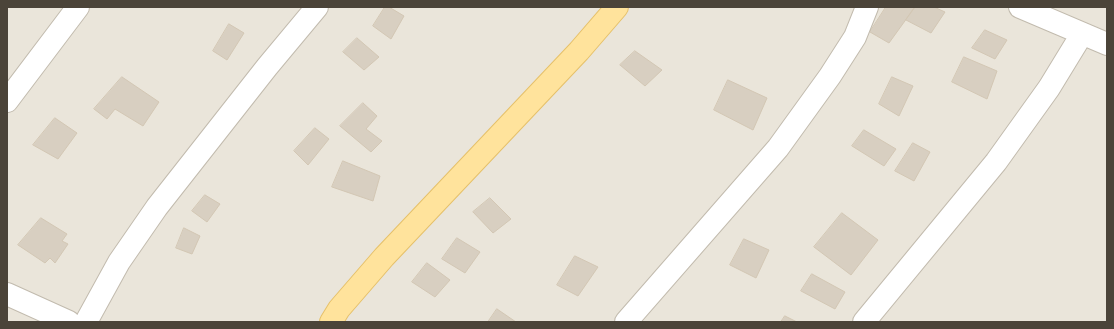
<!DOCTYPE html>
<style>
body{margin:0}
#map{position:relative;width:1114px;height:329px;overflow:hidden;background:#f6f3ec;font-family:Raleway,sans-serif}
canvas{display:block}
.frame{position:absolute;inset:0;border:8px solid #4b4439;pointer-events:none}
</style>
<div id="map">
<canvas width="1114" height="329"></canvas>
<div class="frame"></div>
</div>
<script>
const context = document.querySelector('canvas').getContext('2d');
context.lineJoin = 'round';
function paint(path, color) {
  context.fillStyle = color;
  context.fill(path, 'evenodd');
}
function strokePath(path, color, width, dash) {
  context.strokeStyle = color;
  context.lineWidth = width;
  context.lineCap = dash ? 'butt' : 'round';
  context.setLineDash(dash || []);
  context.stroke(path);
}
const residential = new Path2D(`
 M7,7H1107V322H7Z`);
const building = new Path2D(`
 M385,7H389L404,16L391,39L373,26Z
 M886,7H915L889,43L870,32Z
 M915,7H934L945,12L931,33L906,20Z
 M229,24L244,33L227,60L213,51Z
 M985,30L1007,40L995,59L972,48Z
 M357,38L379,57L364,70L343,52Z
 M635,51L662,70L645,86L620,65Z
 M964,57L997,71L987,99L952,82Z
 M122,77L159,102L143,126L115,109L107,119L94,109Z
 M892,77L913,86L899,116L879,104Z
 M728,80L767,98L753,130L714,110Z
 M363,103L377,116L366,129L382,141L371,152L340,126Z
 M55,118L77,133L58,159L33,145Z
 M315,128L329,139L308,165L294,151Z
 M864,130L896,149L884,166L852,146Z
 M913,143L930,152L914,181L895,171Z
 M343,161L380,176L373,201L332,187Z
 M205,195L220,204L207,222L192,211Z
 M490,198L511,219L493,233L473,212Z
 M842,213L878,240L851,275L814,247Z
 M41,218L67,234L62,241L68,244L55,263L50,258L45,263L18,245Z
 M184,228L200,236L192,254L176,248Z
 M457,238L480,252L465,273L442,259Z
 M744,239L769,250L756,278L730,265Z
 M575,256L598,267L578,296L557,285Z
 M427,263L450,280L435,297L412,282Z
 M812,274L845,292L835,309L801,291Z
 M497,309L516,322H488Z
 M785,316L797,322H781Z`);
const minor = new Path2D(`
 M1020,7L1107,44
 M7,101L78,7
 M7,294L69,322
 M86,322L119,262L157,207L267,67L317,7
 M626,322L778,148L830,76L855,37L867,7
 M864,322L996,162L1049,88L1082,34`);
const major = new Path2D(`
 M331,322L339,309L384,257L579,51L617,7`);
paint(residential, '#eae5da');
paint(building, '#d8cfc1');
strokePath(building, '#d3c7b4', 1);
strokePath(minor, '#c2bbae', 24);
strokePath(major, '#e6c16a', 24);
strokePath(minor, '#fff', 22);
strokePath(major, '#ffe39c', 22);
</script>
